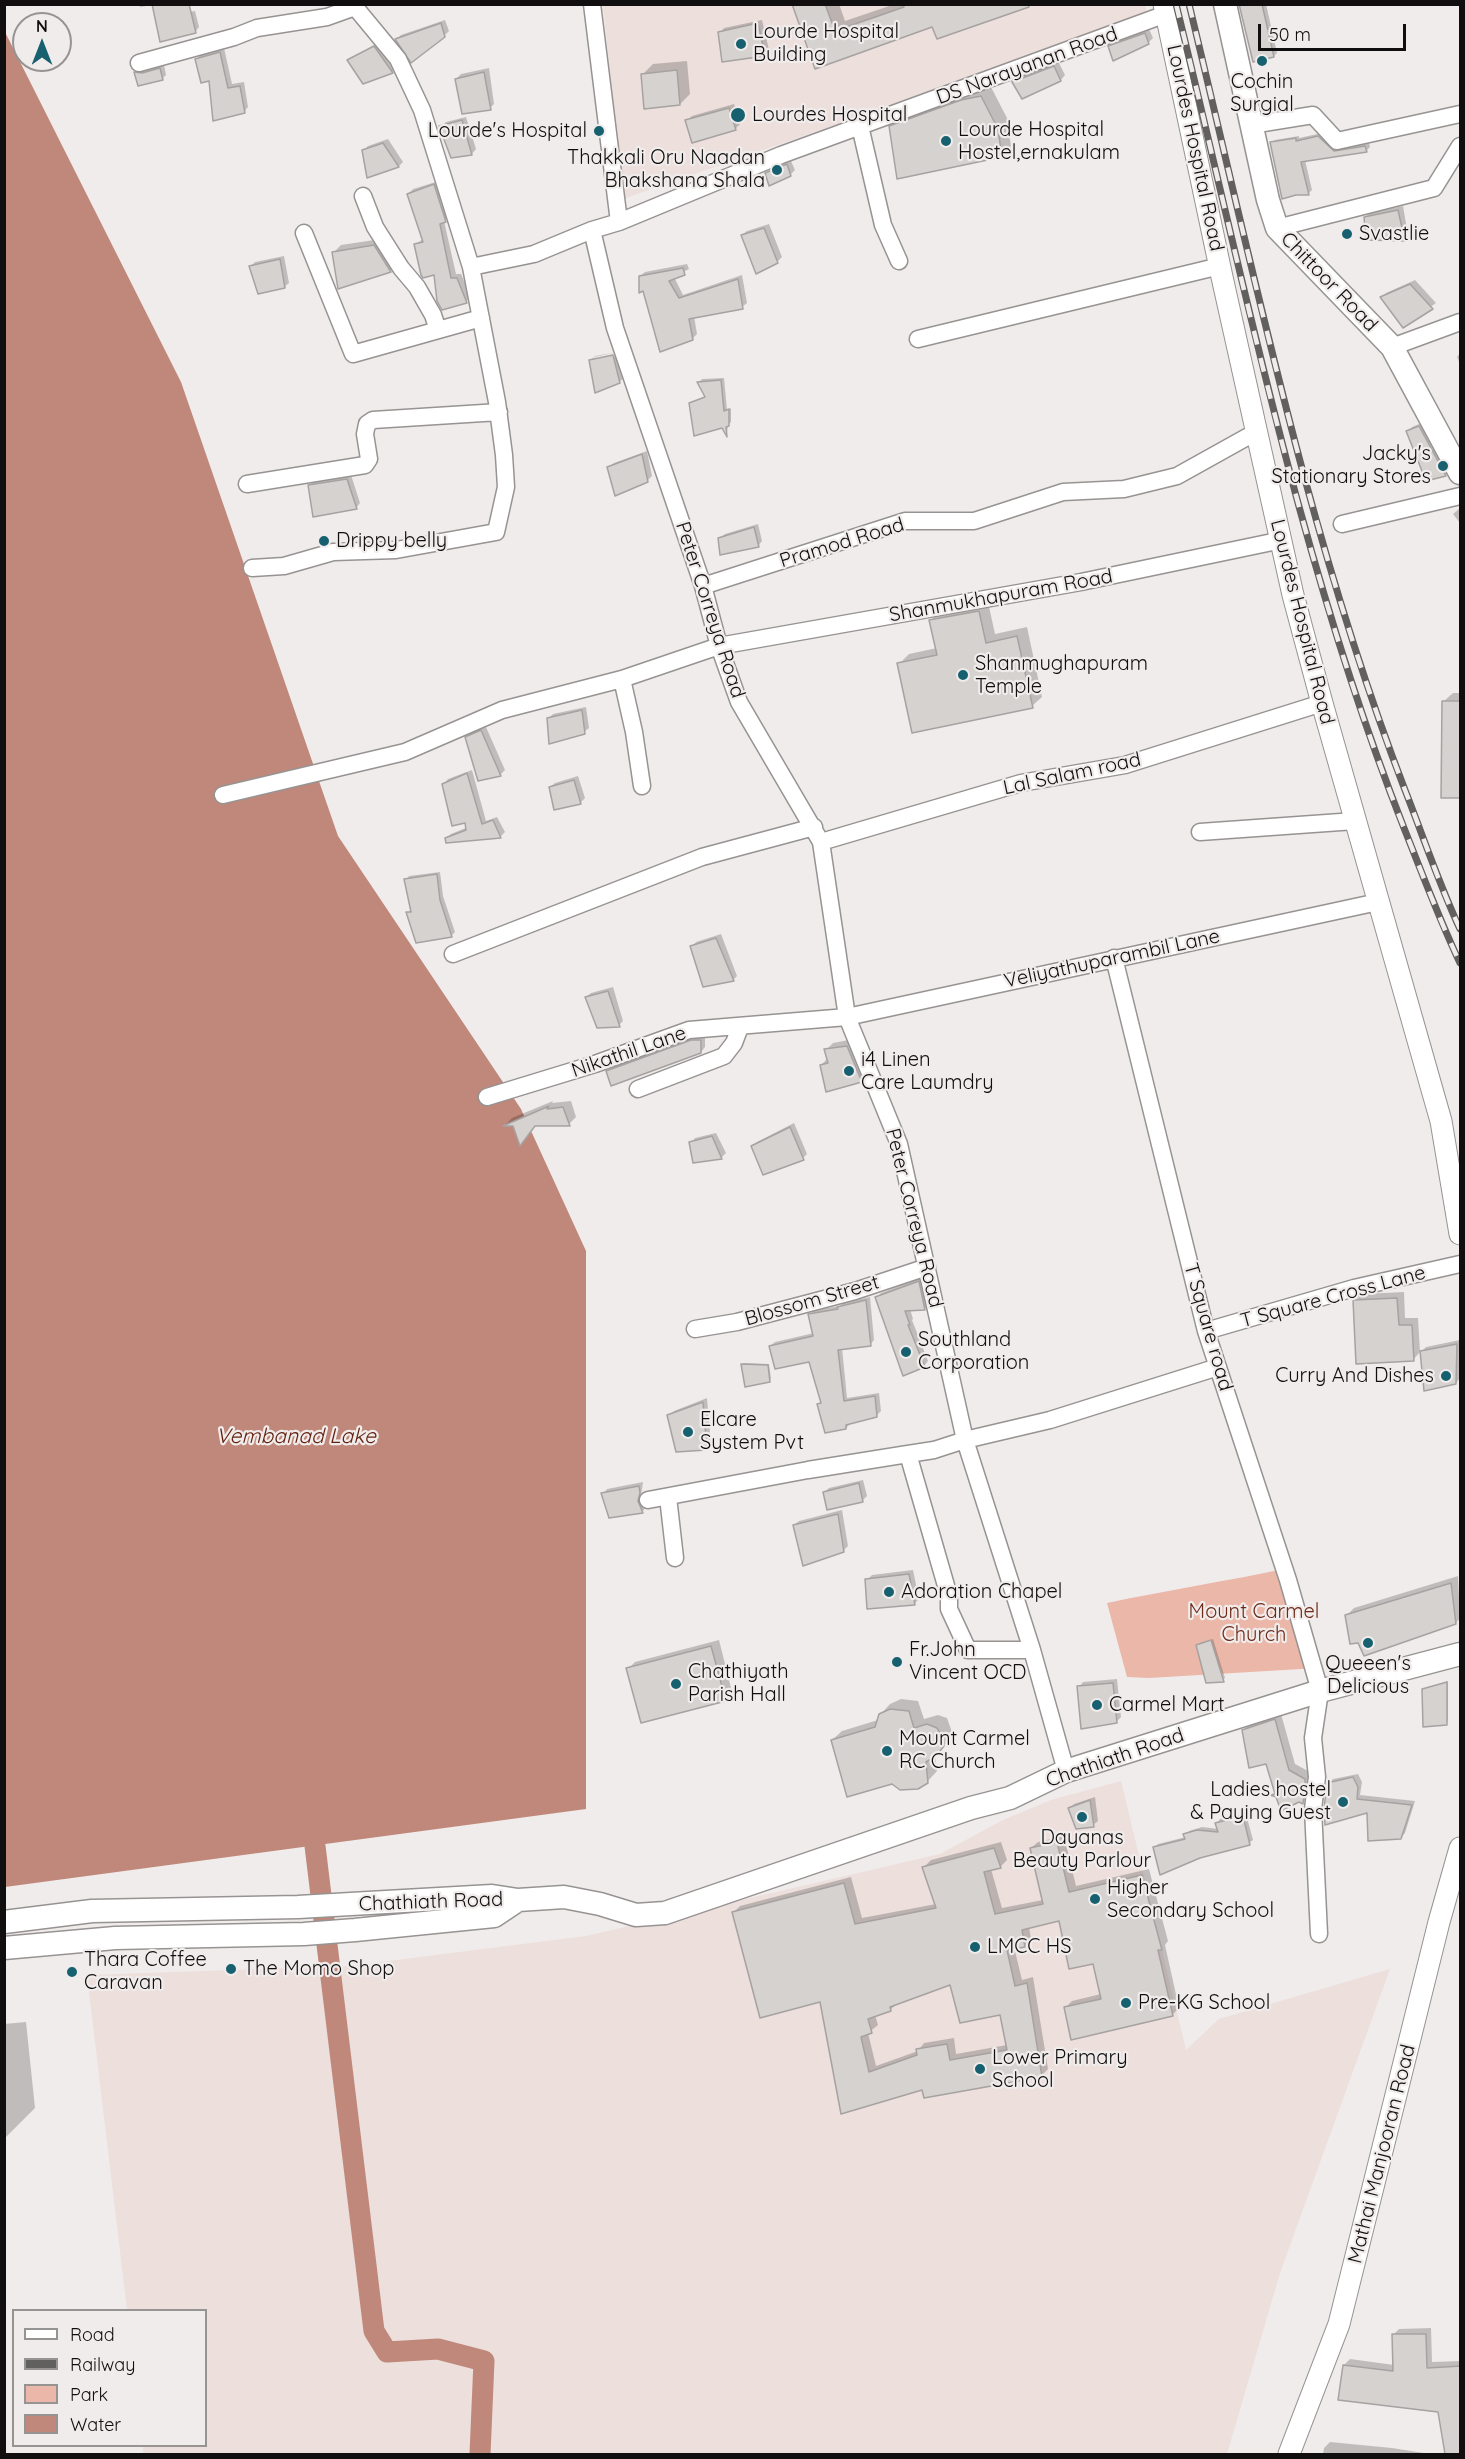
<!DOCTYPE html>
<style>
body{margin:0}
#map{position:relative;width:1465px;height:2459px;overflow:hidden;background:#f0eceb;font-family:Quicksand,sans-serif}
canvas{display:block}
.frame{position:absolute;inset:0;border:6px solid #100e0e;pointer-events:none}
.legend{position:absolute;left:12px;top:2309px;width:195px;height:138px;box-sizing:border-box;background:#f0eceb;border:2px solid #969393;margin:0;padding:8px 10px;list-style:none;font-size:18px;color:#100e0e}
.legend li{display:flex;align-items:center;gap:12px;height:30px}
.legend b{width:30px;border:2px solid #969393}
.north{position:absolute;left:12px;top:12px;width:60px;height:60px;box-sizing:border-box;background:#f0eceb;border:2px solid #969393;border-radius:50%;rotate:0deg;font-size:16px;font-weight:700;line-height:24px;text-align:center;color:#100e0e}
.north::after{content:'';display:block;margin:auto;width:21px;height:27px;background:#17606f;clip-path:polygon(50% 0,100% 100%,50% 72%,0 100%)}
.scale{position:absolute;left:1258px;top:24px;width:148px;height:27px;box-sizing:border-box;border:3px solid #100e0e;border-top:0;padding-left:8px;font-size:18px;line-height:21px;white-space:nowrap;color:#100e0e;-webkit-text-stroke:4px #f0eceb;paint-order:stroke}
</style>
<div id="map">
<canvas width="1465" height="2459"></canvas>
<div class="frame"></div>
<ul class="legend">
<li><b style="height:8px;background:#fff"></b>Road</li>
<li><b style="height:8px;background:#625f5f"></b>Railway</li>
<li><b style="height:16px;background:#ebb7a9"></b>Park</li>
<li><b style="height:16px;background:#c0887a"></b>Water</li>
</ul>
<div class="north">N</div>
<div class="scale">50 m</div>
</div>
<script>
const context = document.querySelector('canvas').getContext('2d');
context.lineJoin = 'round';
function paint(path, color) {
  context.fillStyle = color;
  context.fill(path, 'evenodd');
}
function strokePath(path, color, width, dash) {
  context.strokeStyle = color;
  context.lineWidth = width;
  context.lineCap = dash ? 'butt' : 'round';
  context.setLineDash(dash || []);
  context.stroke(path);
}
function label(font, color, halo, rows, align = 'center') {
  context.font = font + ' Quicksand,sans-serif';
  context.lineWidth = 4.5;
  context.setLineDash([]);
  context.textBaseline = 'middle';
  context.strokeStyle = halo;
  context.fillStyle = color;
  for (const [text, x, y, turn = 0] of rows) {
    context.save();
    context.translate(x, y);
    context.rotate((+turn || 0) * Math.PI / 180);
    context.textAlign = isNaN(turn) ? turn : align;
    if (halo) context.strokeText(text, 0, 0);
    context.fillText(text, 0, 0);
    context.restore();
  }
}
const built = new Path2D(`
 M1145,4L1147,16L623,199L603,5Z
 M1121,1781L1186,2050L1219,2019L1390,1969L1280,2273L1227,2454H143V2446H206V2310H127L87,1975L349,1966L586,1936L940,1854L1003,1820L1051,1800Z`);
const green = new Path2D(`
 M1288,1568L1318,1668L1149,1678L1127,1677L1107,1603C1168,1590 1228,1581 1288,1568Z`);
const water = new Path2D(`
 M4,30L181,382L338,836L521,1109L586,1251V1809L5,1887Z`);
const shadow = new Path2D(`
 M139,4H183L185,13L195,11L199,27L195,32L153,5L140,7Z
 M794,4H839L845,21L895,4H1032L938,37L933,25L816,67Z
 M1241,4H1266L1277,53L1274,56Z
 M445,20L449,31L444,36L397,39L401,35Z
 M762,20L769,50L764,54L720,33L724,28Z
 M1149,29L1153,38L1148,43L1110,47L1114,42Z
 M379,43L396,68L392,72L364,83L349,60Z
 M224,48L232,84L244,82L248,107L244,112L210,79L197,59L201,54Z
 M687,61L690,94L680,104L643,74L653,64Z
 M1059,63L1065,75L1061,80L1022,97L1014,82L1018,77Z
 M164,65L166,75L162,79L136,73L140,68Z
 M489,68L494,104L490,108L456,79L461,74Z
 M991,87L1007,118L1011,146L1002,156L891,127L901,117Z
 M734,104L740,124L735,129L687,121L692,116Z
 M466,117L476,149L472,154L441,127L446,122Z
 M1322,133L1338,148L1369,143L1370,147L1367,150L1305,160L1312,190L1308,194L1272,143L1275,140L1299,136V138Z
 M388,139L403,162L399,166L368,176L363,151L368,146Z
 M791,161L795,170L790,175L767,173L772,169Z
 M439,181L450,216L444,221L456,274H461L471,297L466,301L443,309L436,273L416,244L423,239L408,194L413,189Z
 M1403,206L1408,235L1404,239L1365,217L1370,213Z
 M769,224L782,257L777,262L742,235L747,231Z
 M381,239L397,264L390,271L339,287L334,252L341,245Z
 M284,256L289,283L284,287L251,266L255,262Z
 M687,264L689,269L674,277L683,295L742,275L747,303L742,307L694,316L697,334L692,339L640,276L645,272Z
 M1415,280L1436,303L1403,326L1382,298L1386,293Z
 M618,352L594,357V360L619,356L624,378L619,382L591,360L595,356Z
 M1460,353V364L1457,357Z
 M724,378L727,410L731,408V422L728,425L727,434L722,427L691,403L706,396L699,382L702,379Z
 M1424,422L1450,471L1446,475L1427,480L1408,432L1412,427Z
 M647,451L652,476L648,480L609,467L614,463Z
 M351,475L360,503L356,508L310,485L314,481Z
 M1460,508V523L1453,514Z
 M758,524L762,541L758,546L720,538L725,534Z
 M988,602L995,634L1027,627L1042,697L1032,706L899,664L909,654L937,648L931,620L941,610Z
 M1453,693H1460V796L1444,701Z
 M586,707L589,728L584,732L548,719L553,714Z
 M486,727L505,770L501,774L479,779L467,738L471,733Z
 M472,770L486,821L497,817L505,832L501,836L447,842L446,838L451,834L468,827L444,784L448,779Z
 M578,776L585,798L580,803L550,787L555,783Z
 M440,872L443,896L455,932L452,935L417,941L408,913L411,909L406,880L409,876Z
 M721,934L737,976L733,980L692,947L696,942Z
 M613,987L623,1021L619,1025L586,997L591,993Z
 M697,1036H705V1047L701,1052L608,1071L613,1067Z
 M854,1039L868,1073L861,1080L827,1090L821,1065L828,1058L826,1050L833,1043Z
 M553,1101L552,1103L571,1101L576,1117L569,1124H506L512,1118Z
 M794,1123L807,1154L803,1158L753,1146L757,1142Z
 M716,1133L726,1153L722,1157L694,1162L691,1143L695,1138Z
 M923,1277L929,1304L925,1309H910L913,1319L912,1320L928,1361L924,1366L877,1298L881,1293Z
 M1404,1292L1405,1318H1418L1420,1352L1413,1360L1354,1301L1362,1294Z
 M870,1297L874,1340L870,1345L842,1348L847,1398L879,1393L881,1411L876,1416L850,1424L846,1428L819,1404L822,1401L810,1360L770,1346L775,1342L814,1333L810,1315L814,1310L840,1306L843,1303Z
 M1460,1340V1378L1456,1383L1421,1352L1426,1347Z
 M744,1363L769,1364L771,1379L769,1381L742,1364Z
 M707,1398L711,1444L707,1448L669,1416L674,1411Z
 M863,1480L867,1496L863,1500L828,1509L824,1492L829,1488Z
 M643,1482L641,1496L646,1507L642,1512L603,1494L607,1489Z
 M842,1510L848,1546L844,1550L794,1525L799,1521Z
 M913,1570L919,1599L914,1604L867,1580L872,1575Z
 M1458,1576L1460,1618L1456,1623L1359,1642L1347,1615L1354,1608Z
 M1213,1639L1225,1678L1223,1680L1198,1645Z
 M719,1640L732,1692L725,1699L628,1669L635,1662Z
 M1117,1679L1121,1717L1116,1722L1079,1687L1083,1682Z
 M1448,1681V1721L1446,1723L1423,1689Z
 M901,1699L918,1701L924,1719L938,1715L947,1718L953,1735L935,1755L937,1771L927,1782L832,1740L842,1731L878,1720L880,1715L890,1704Z
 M1281,1714L1295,1764L1310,1772L1309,1796L1303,1802L1273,1795L1276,1792L1267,1763L1243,1730L1250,1724Z
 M1358,1774L1362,1782L1360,1795L1415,1801L1405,1833L1400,1838L1369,1811L1328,1784L1333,1779Z
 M1095,1797L1098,1821L1093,1825L1070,1808L1074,1804Z
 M1246,1814L1253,1840L1249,1843L1155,1847L1158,1844L1186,1837L1189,1831L1202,1827L1219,1829L1217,1823L1220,1819Z
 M1064,1836L1076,1886L1149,1869L1168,1941L1165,1945L1179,2008L1172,2015L1065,2008L1072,2001L1101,1994L1094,1962L1061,1920L1029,1927L1031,1939L1024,1946L1014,1947L1022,1980L1033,1977L1048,2069L1041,2076L923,2088L842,2112L822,2000L733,1913L740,1906L851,1877L862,1918L936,1904L924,1867L931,1860L1001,1842L1007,1860L1000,1867L991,1869L1002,1908L1043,1900L1031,1848L1038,1842ZM951,1983L1001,2013L1007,2045L956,2054L954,2038L924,2043L918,2051L876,2066L868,2033L878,2025L875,2015L890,2010L898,2003Z
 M26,2022L35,2108L4,2139V2024Z
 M1431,2328L1432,2362L1460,2361V2454H1446L1440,2411L1344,2365L1350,2359L1394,2365L1393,2335L1399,2329Z
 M1330,2442L1392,2448L1430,2454H1323L1324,2448Z`);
const canal = new Path2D(`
 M315,1846L374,2331L387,2352L438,2349L484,2361L480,2454`);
const building = new Path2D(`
 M152,4H189L196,33L160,42Z
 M792,4H825L835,31L904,7L903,4H1028L1029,7L937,39L932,27L815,69Z
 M1239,4H1262L1274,57L1253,62Z
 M441,23L445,37L411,63L395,39Z
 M758,23L765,56L722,62L718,32Z
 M1145,33L1149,44L1113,61L1108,46Z
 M374,46L393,73L363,84L347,60Z
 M220,52L228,88L240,86L245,113L213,121L209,81L201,83L195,59Z
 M1054,66L1061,81L1022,99L1012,82Z
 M160,68L163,80L138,86L134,72L142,73Z
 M677,70L680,105L644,109L641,74Z
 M484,72L491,110L462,114L455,79Z
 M981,96L998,129L1002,157L897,179L889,126L961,100Z
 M729,108L736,130L692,143L685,120Z
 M462,120L472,155L451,158L439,126Z
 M1318,136L1334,151L1365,146L1367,152L1301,162L1309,195H1296L1282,199L1270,142L1296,138V141Z
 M383,143L399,167L367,178L362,150Z
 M787,164L791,176L769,186L765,173Z
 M434,184L446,222L440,224L451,278H457L467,303L442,310L437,301L434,275L423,278L421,275L414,244L423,242L407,194Z
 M1398,210L1405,241L1366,240L1364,217Z
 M764,228L778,263L756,274L741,235Z
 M374,245L391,272L338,289L332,252Z
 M280,259L285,288L258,294L249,266Z
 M683,268L685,275L669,281L679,298L738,279L743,309L689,319L693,340L660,352L643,291L639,293V276Z
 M1410,284L1433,309L1403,328L1380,297Z
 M613,355L620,383L595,393L589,360Z
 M721,380L724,411L729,409V426L726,427L727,437L722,428L694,436L689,403L705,397L697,382Z
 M1419,426L1446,476L1426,481L1406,431Z
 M642,454L648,482L615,496L607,467Z
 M347,479L357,509L313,517L308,485Z
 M754,527L759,547L720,555L718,538Z
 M979,611L986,643L1017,636L1033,708L912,733L897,663L937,655L929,620Z
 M1442,701H1461V798H1441Z
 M582,710L585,734L549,744L547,718Z
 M481,730L501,776L478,781L465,737Z
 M467,773L482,824L493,820L501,838L446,843L445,838L466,830L465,823L452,826L442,784Z
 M574,780L581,804L554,810L549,787Z
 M437,874L440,900L452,937L416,943L406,912H411L404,879Z
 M716,938L734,981L703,987L690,946Z
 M608,991L620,1027L597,1028L585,997Z
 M691,1040H701V1053L611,1086L606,1071Z
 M847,1046L862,1082L826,1092L820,1065L828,1063L824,1049Z
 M549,1106L547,1109L563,1107L570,1126H535L520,1146L513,1126H503Z
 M790,1127L804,1160L763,1175L751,1146Z
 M712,1136L722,1159L693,1163L689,1142Z
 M919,1281L925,1310L905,1311L910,1325H908L925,1367L903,1376L875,1297Z
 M1397,1298L1399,1325H1412L1414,1361L1356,1364L1353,1300Z
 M866,1300L871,1346L838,1350L844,1401L875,1396L877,1417L846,1425V1429L825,1433L817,1404L821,1403L809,1362L775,1369L769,1346L813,1336L808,1314L838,1309L837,1307Z
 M1457,1344L1456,1384L1424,1391L1420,1351Z
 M741,1364L768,1365L770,1382L745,1387Z
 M703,1402L707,1450L676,1452L667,1415Z
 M859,1483L863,1502L827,1510L823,1492Z
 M639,1486L640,1493L638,1501L643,1513L609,1518L601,1493Z
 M838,1514L844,1552L803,1566L793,1525Z
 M909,1574L915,1605L867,1609L865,1579Z
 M1451,1583L1456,1624L1364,1656L1358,1643L1350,1644L1345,1615Z
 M1211,1640L1224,1682L1206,1683L1196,1645Z
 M711,1646L726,1701L641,1723L626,1668Z
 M1447,1682V1725L1423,1727L1422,1689Z
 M1113,1683L1117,1723L1081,1729L1077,1686Z
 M890,1709L909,1711L914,1728L927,1724L937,1728L942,1736L944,1746L936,1756L926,1762L928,1783L918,1789L900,1790L892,1784L847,1797L831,1740L875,1727L879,1714Z
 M1275,1719L1289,1770L1305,1779V1784L1303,1804L1299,1802L1281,1811L1276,1797L1270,1795L1275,1794L1266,1764L1249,1768L1242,1730Z
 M1353,1777L1358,1787L1357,1799L1412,1805L1401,1839L1368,1841L1367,1813L1325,1825L1324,1809L1327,1783Z
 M1090,1800L1094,1827L1076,1829L1068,1808Z
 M1243,1816L1250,1845L1200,1858L1160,1875L1153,1847L1185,1839L1183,1834L1197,1830L1218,1832L1215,1823Z
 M1057,1842L1069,1892L1142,1875L1162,1950H1158L1173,2016L1071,2040L1064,2007L1101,1999L1093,1964L1069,1969L1059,1921L1022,1930L1025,1947L1007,1950L1015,1986L1027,1983L1042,2077L924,2098L922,2090L841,2114L820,2002L760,2018L732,1912L844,1883L855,1924L936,1908L922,1867L994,1848L1001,1868L984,1872L995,1914L1043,1904L1030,1848ZM950,1985L960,2023L1000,2015L1007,2050L950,2060L947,2044L916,2049L917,2055L869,2072L861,2037L872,2033L868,2019L891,2011L890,2007Z
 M1392,2334H1426L1427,2368L1461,2366V2454H1445L1438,2412L1338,2400L1343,2365L1393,2371Z`);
const minor = new Path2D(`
 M592,4L619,222L592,230L615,328L703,586L719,646L739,702L821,842L847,1017L899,1144L965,1440L1032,1650L1066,1771
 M139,63L234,37L257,28L327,17L355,7L398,59L422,110L471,267
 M1251,125L1313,115L1337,141L1460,114
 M860,126L883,225L899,261
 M363,196L375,227L401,268L417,287L433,315L438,330
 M619,222L781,155L1166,14
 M1277,228L1434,188L1460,146
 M304,233L353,354L481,318
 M918,339L1220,266
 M1392,347L1460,322
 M247,484L365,465L369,459L365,434L367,424L373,420L499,412
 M1342,524L1460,496
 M252,568L284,566L333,552L396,550L496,532L506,487L504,455L497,402L471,267L534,254L592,230
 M703,586L905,521H974L1063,492L1124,489L1177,476L1256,432
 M622,679L634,732L642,786
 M223,795L405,752L502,710L622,679L719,646L1081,582L1282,540
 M1200,832L1355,821
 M821,842L1021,783L1125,765L1322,703
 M453,954L702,857L814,827
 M1114,958L1206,1331L1288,1580L1320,1691L1313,1738L1317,1777L1313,1809L1319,1934
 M638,1089L724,1056L734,1043L740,1027
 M487,1097L595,1064L689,1030L847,1017L1378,902
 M695,1329L737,1322L855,1291L927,1267
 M1206,1331L1354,1288L1460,1264
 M668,1497L675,1558
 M648,1500L808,1470L908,1454
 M1032,1650H968L949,1609V1596L908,1454L934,1450L965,1440L1050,1420L1218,1367`);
const tertiary = new Path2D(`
 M1164,4L1222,277L1293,595L1322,703L1441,1121L1460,1234
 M1289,2454L1339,2324L1439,1922L1460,1848`);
const secondary = new Path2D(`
 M1225,4L1268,200L1277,228L1392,347L1460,473
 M4,1922L92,1911L298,1907L492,1896L518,1900L564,1897L600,1904L636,1915L665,1913L971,1808L1010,1798L1066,1771L1320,1691L1460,1654
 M4,1948L115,1938L304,1934L355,1930L494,1916L518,1900`);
const rail = new Path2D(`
 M1176,4C1244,281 1299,562 1404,828C1422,873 1439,919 1460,963
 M1189,4C1253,268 1307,536 1405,790C1423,836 1439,884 1460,929`);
const markers = [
 [741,44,6,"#17606f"],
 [1262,61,6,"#17606f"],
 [738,115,8,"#17606f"],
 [599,131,6,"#17606f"],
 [946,141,6,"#17606f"],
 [777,170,6,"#17606f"],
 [1347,234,6,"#17606f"],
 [1443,466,6,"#17606f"],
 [324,541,6,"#17606f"],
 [963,675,6,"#17606f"],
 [849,1071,6,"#17606f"],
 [906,1352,6,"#17606f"],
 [1446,1376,6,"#17606f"],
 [688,1432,6,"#17606f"],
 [889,1592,6,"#17606f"],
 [1368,1643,6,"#17606f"],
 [897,1662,6,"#17606f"],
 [676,1684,6,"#17606f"],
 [1097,1705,6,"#17606f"],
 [887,1751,6,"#17606f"],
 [1343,1802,6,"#17606f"],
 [1082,1817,6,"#17606f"],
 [1095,1899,6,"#17606f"],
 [975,1947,6,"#17606f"],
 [231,1969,6,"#17606f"],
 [72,1972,6,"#17606f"],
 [1126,2003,6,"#17606f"],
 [980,2069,6,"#17606f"]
];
const poiNames = [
 ["Lourde Hospital",753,32],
 ["Building",753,55],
 ["Cochin",1262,82,"center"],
 ["Surgial",1262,105,"center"],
 ["Lourdes Hospital",752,115],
 ["Lourde Hospital",958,130],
 ["Hostel,ernakulam",958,153],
 ["Lourde's Hospital",587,131,"right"],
 ["Thakkali Oru Naadan",765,158,"right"],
 ["Bhakshana Shala",765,181,"right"],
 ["Svastlie",1359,234],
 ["Jacky's",1431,454,"right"],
 ["Stationary Stores",1431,477,"right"],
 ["Drippy belly",336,541],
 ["Shanmughapuram",975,664],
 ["Temple",975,687],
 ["i4 Linen",861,1060],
 ["Care Laumdry",861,1083],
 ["Southland",918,1340],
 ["Corporation",918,1363],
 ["Curry And Dishes",1434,1376,"right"],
 ["Elcare",700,1420],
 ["System Pvt",700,1443],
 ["Adoration Chapel",901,1592],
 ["Fr.John",909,1650],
 ["Vincent OCD",909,1673],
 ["Queeen's",1368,1664,"center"],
 ["Delicious",1368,1687,"center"],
 ["Chathiyath",688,1672],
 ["Parish Hall",688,1695],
 ["Carmel Mart",1109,1705],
 ["Mount Carmel",899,1739],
 ["RC Church",899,1762],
 ["Ladies hostel",1331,1790,"right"],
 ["& Paying Guest",1331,1813,"right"],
 ["Dayanas",1082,1838,"center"],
 ["Beauty Parlour",1082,1861,"center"],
 ["Higher",1107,1888],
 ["Secondary School",1107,1911],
 ["LMCC HS",987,1947],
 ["Thara Coffee",84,1960],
 ["Caravan",84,1983],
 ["The Momo Shop",243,1969],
 ["Pre-KG School",1138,2003],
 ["Lower Primary",992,2058],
 ["School",992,2081]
];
const streetNames = [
 ["DS Narayanan Road",1027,66,-20],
 ["Lourdes Hospital Road",1195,148,78],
 ["Chittoor Road",1329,282,46],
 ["Pramod Road",842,543,-17],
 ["Shanmukhapuram Road",1001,596,-10],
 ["Peter Correya Road",710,610,72],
 ["Lourdes Hospital Road",1302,622,76],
 ["Lal Salam road",1072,774,-12],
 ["Veliyathuparambil Lane",1112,959,-12],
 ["Nikathil Lane",629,1052,-19],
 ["Peter Correya Road",914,1218,76],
 ["T Square Cross Lane",1333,1297,-15],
 ["Blossom Street",812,1301,-16],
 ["T Square road",1208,1327,74],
 ["Chathiath Road",1115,1758,-19],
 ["Chathiath Road",431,1902,-2],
 ["Mathai Manjooran Road",1382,2154,-76]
];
const parkNames = [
 ["Mount Carmel",1254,1612],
 ["Church",1254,1635]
];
const waterNames = [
 ["Vembanad Lake",296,1437]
];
paint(built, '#ecdfdc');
paint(green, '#ebb7a9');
paint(water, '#c0887a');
paint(shadow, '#0003');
strokePath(canal, '#c0887a', 21);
paint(building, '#d6d2d0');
strokePath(building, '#a6a2a1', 1.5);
strokePath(minor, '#979392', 19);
strokePath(tertiary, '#979392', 23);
strokePath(secondary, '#979392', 25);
strokePath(minor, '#fff', 16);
strokePath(tertiary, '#fff', 21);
strokePath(secondary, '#fff', 22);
strokePath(rail, '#625f5f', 7);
strokePath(rail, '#f0eceb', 4.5, [14]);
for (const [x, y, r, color] of markers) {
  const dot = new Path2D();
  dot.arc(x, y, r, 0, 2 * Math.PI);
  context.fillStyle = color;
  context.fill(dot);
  strokePath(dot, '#f0eceb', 2);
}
label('20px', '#100e0e', '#f0eceb', poiNames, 'left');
label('20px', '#100e0e', '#f0eceb', streetNames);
label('20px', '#6e2918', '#f0eceb', parkNames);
label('italic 21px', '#64200f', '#f0eceb', waterNames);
</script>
